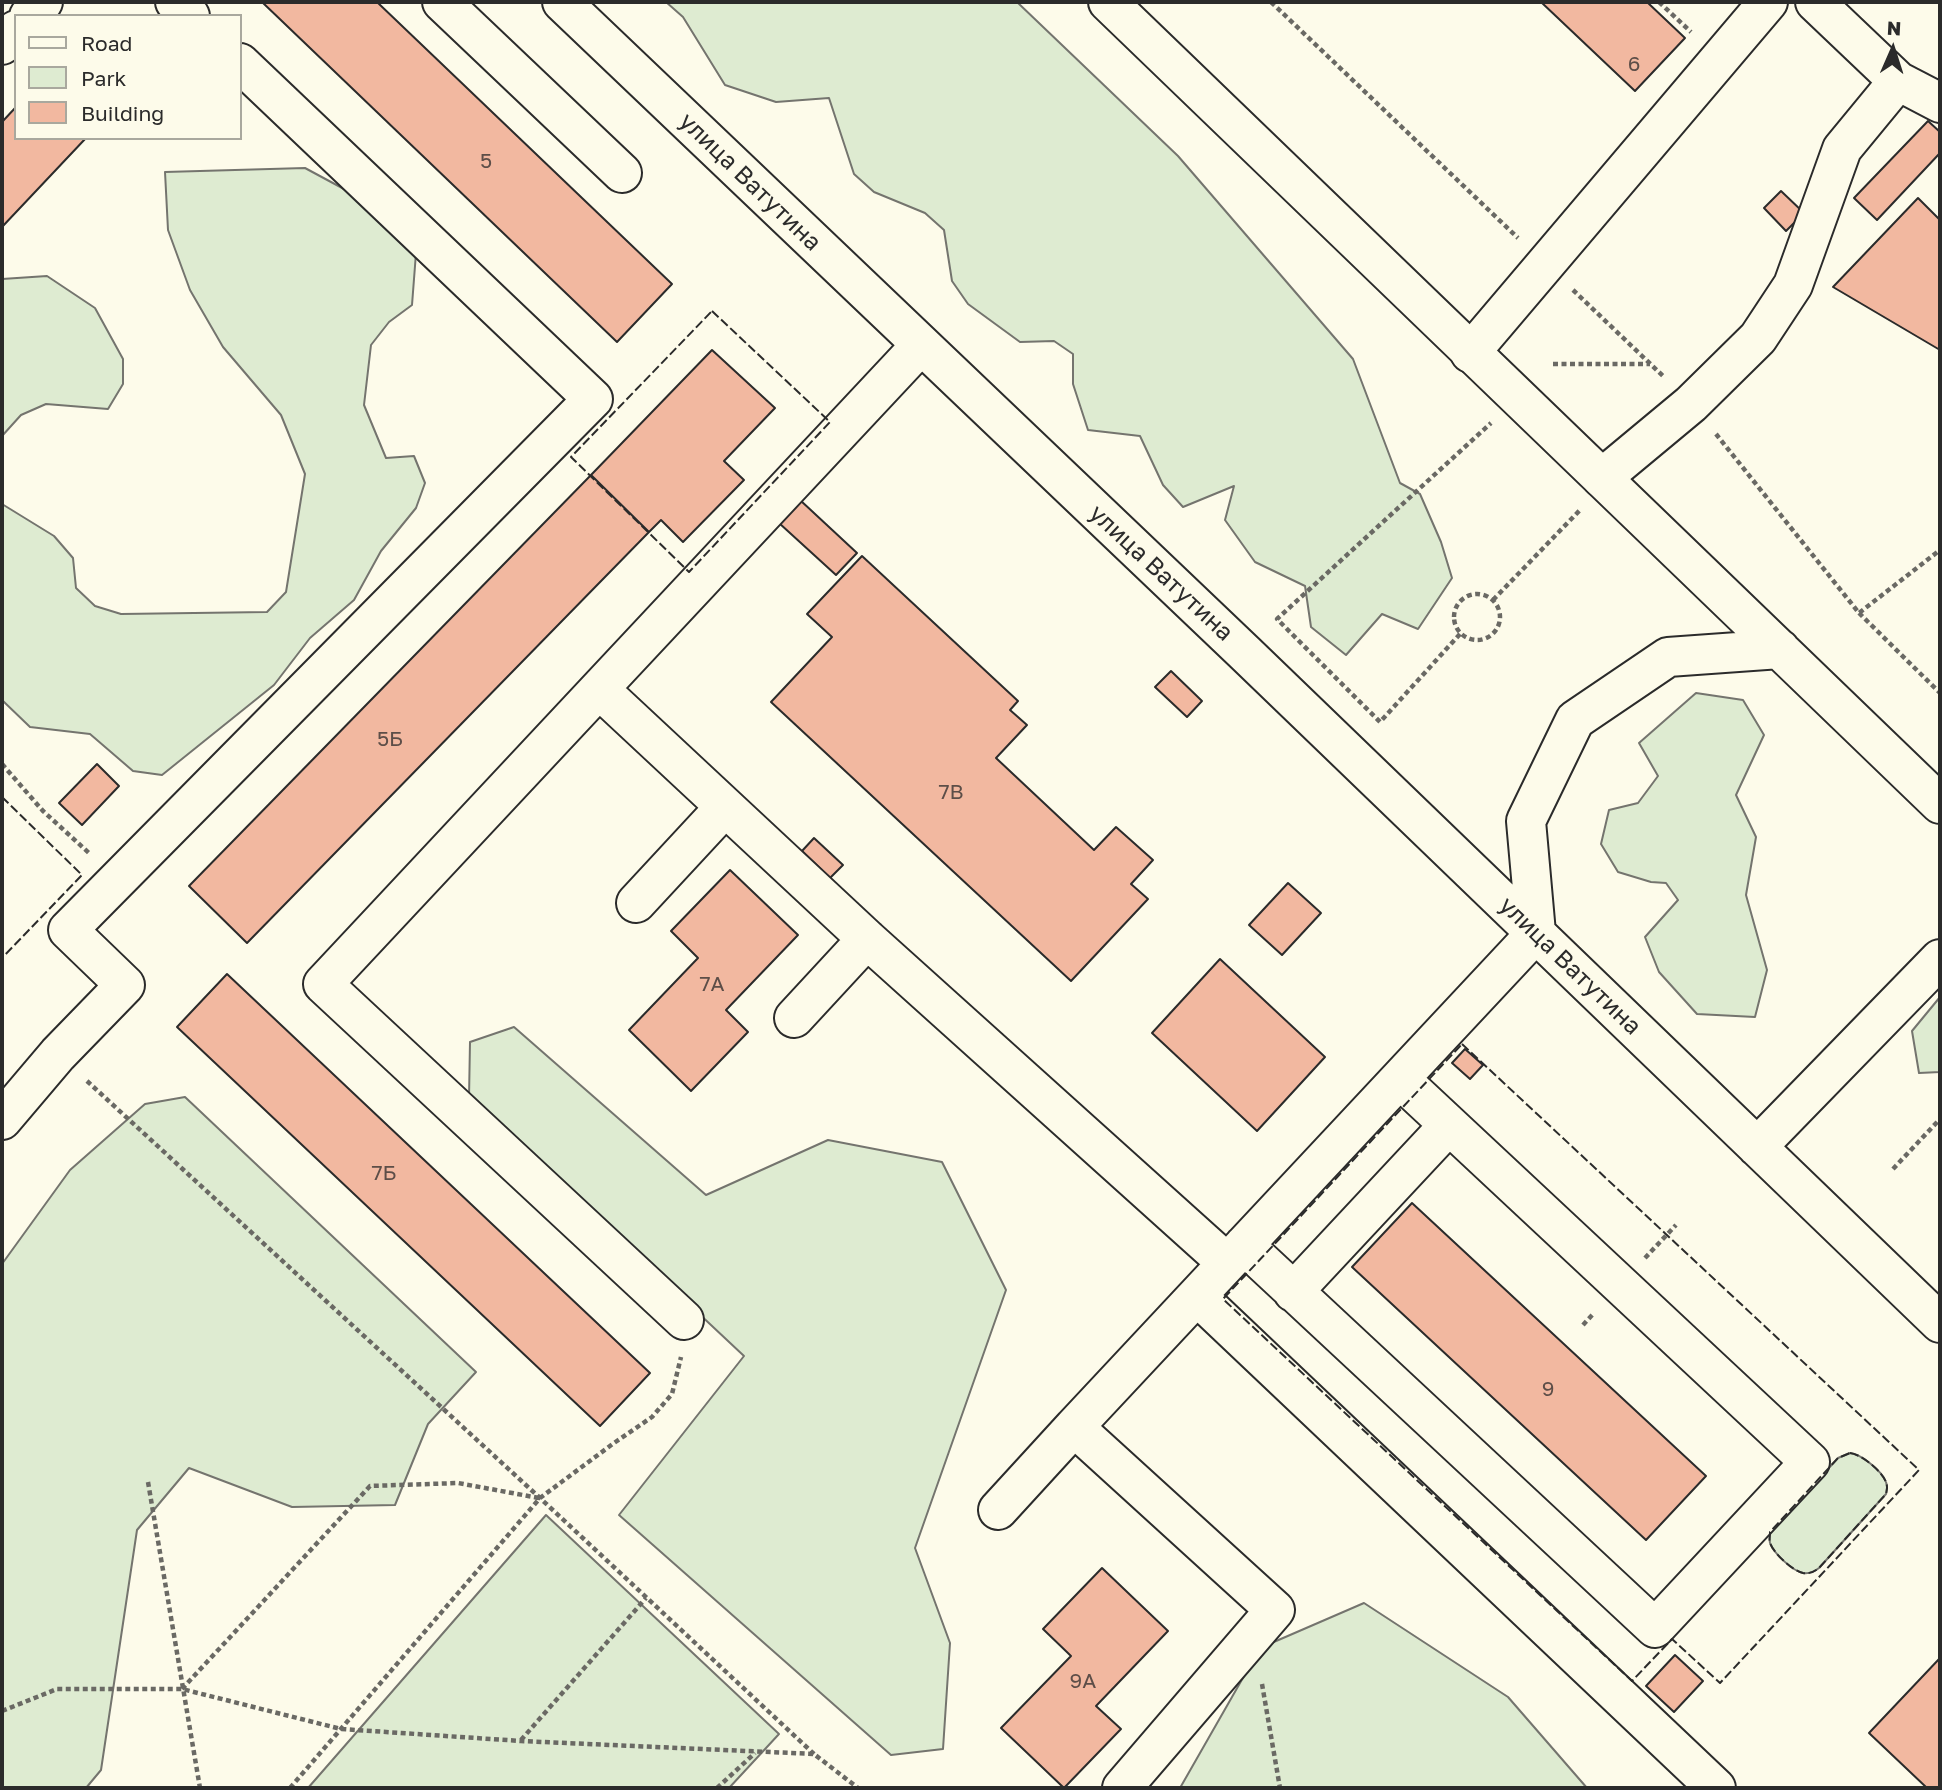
<!DOCTYPE html>
<meta charset="utf-8">
<style>
body{margin:0}
#map{position:relative;width:1942px;height:1790px;overflow:hidden;background:#fdfbea;font-family:"Golos Text",sans-serif}
canvas{display:block}
.frame{position:absolute;inset:0;border:4px solid #2b2b2b;pointer-events:none}
.legend{position:absolute;left:14px;top:14px;width:228px;height:126px;box-sizing:border-box;background:#fdfbea;border:2px solid #a9a89e;margin:0;padding:9px 12px;list-style:none;font-size:21px;color:#2b2b2b}
.legend li{display:flex;align-items:center;gap:14px;height:35px}
.legend b{width:35px;border:2px solid #a9a89e}
.north{position:absolute;left:1858px;top:14px;width:70px;height:70px;-webkit-text-stroke:5px #fdfbea;paint-order:stroke;rotate:3deg;font-size:19px;font-weight:700;line-height:28px;text-align:center;color:#2b2b2b}
.north::after{content:'';display:block;margin:auto;width:24px;height:32px;background:#2b2b2b;clip-path:polygon(50% 0,100% 100%,50% 72%,0 100%)}
</style>
<div id="map">
<canvas width="1942" height="1790"></canvas>
<div class="frame"></div>
<ul class="legend">
<li><b style="height:9px;background:#fdfbea"></b>Road</li>
<li><b style="height:19px;background:#deebd1"></b>Park</li>
<li><b style="height:19px;background:#f2b8a0"></b>Building</li>
</ul>
<div class="north">N</div>
</div>
<script>
const context = document.querySelector('canvas').getContext('2d');
context.lineJoin = 'round';
function paint(path, color) {
  context.fillStyle = color;
  context.fill(path, 'evenodd');
}
function strokePath(path, color, width, dash) {
  context.strokeStyle = color;
  context.lineWidth = width;
  context.lineCap = dash ? 'butt' : 'round';
  context.setLineDash(dash || []);
  context.stroke(path);
}
function label(font, color, halo, rows, align = 'center') {
  context.font = font + ' "Golos Text",sans-serif';
  context.lineWidth = 5;
  context.setLineDash([]);
  context.textBaseline = 'middle';
  context.strokeStyle = halo;
  context.fillStyle = color;
  for (const [text, x, y, turn = 0] of rows) {
    context.save();
    context.translate(x, y);
    context.rotate((+turn || 0) * Math.PI / 180);
    context.textAlign = isNaN(turn) ? turn : align;
    if (halo) context.strokeText(text, 0, 0);
    context.fillText(text, 0, 0);
    context.restore();
  }
}
const green = new Path2D(`
 M666,2H1017L1178,156L1353,359L1400,483L1420,494L1441,542L1452,578L1418,629L1382,614L1346,655L1311,627L1305,586L1255,562L1225,520L1234,486L1183,507L1163,485L1140,436L1088,430L1073,384V354L1054,341L1020,342L968,304L952,281L944,230L925,213L874,192L854,174L829,98L776,102L725,85L683,17Z
 M305,168L383,210L416,253L412,305L389,322L371,345L364,405L386,458L414,456L425,483L416,508L381,551L354,600L310,638L274,685L162,775L133,771L90,734L30,727L2,700V504L54,536L73,558L76,588L95,606L121,614L267,612L286,592L305,474L281,415L223,347L190,290L168,230L165,172Z
 M47,276L95,308L123,359V384L108,409L46,404L21,415L2,436V279Z
 M1696,693L1743,700L1764,735L1736,795L1756,837L1746,895L1767,970L1755,1017L1697,1014L1659,972L1645,937L1678,900L1666,883L1651,882L1618,872L1601,844L1609,810L1638,803L1658,776L1639,743Z
 M1940,997V1072L1919,1073L1912,1031Z
 M514,1027L706,1195L828,1140L942,1162L1006,1290L915,1548L950,1643L943,1749L891,1755L619,1515L744,1356L469,1098L470,1042Z
 M185,1097L476,1372L428,1424L395,1505L292,1507L189,1468L137,1530L101,1770L86,1788H2V1264L70,1170L145,1104Z
 M1850,1453C1861,1454 1882,1471 1886,1482C1888,1487 1887,1489 1886,1494L1819,1568C1814,1572 1810,1574 1803,1573C1793,1571 1774,1554 1770,1543C1769,1538 1770,1537 1770,1532L1838,1458Z
 M546,1515L779,1734L729,1788H308Z
 M1364,1603L1508,1697L1587,1788H1180L1260,1648Z`);
const building = new Path2D(`
 M262,2H377L672,284L617,342Z
 M1541,2H1647L1685,38L1635,91Z
 M16,107V138H86L2,227V122Z
 M1928,121L1940,132V153L1877,220L1854,198Z
 M1781,191L1804,213L1786,231L1764,208Z
 M1918,198L1940,220V350L1833,287Z
 M712,350L775,408L724,461L744,480L683,542L661,520L649,532L591,475Z
 M591,475L649,532L247,943L189,886Z
 M800,500L857,553L836,575L779,523Z
 M862,556L1018,701L1010,710L1027,725L996,758L1094,850L1116,827L1153,860L1131,884L1148,899L1071,981L771,702L832,637L807,614Z
 M1171,671L1202,701L1187,717L1155,687Z
 M97,764L119,786L82,825L59,803Z
 M814,838L843,865L830,878L802,851Z
 M730,870L798,935L726,1010L748,1032L691,1091L629,1030L698,958L671,931Z
 M1288,883L1321,913L1282,955L1249,925Z
 M1220,959L1325,1057L1257,1131L1152,1033Z
 M227,974L650,1373L600,1426L177,1027Z
 M1465,1049L1483,1065L1470,1079L1452,1063Z
 M1412,1203L1706,1476L1646,1540L1352,1267Z
 M1102,1568L1168,1631L1096,1706L1121,1729L1064,1788L1001,1728L1071,1656L1043,1629Z
 M1675,1655L1703,1681L1674,1712L1646,1686Z
 M1940,1658V1788H1927L1869,1733Z`);
const path = new Path2D(`
 M1271,2L1518,238
 M1659,2L1691,32
 M1573,290L1663,376
 M1553,364H1650
 M1716,434L1859,613L1940,550
 M1454 617a23 23 0 1 1 46 0a23 23 0 1 1-46 0Z
 M1493,600L1580,510
 M1859,613L1940,693
 M1460,634L1380,722L1277,619L1491,423
 M2,764L43,811L89,853
 M87,1081L540,1498L814,1754
 M1893,1169L1940,1119
 M1645,1258L1676,1225
 M1583,1325L1594,1313
 M148,1482L200,1788
 M1262,1684L1280,1788
 M182,1689L370,1486L458,1483L539,1498
 M2,1711L57,1689H182L341,1729L521,1741L814,1754L858,1788
 M521,1740L646,1598
 M290,1788L540,1498L614,1443L652,1417L672,1394L681,1357
 M717,1788L755,1753`);
const minor = new Path2D(`
 M175,2L190,16
 M442,2L622,173
 M1815,2L1898,81
 M29,16L43,2
 M2,45L16,30
 M921,345L599,689L867,939L1227,1263
 M1470,353L1768,2
 M1602,478L1691,404L1758,338L1793,285L1842,149L1898,81L1940,103
 M599,689L323,984L684,1320
 M636,903L725,807
 M794,1018L867,939
 M2,1120L58,1054L125,985L68,930L593,399L240,63
 M1244,1245L1655,1628L1810,1462L1400,1079
 M1293,1292L1449,1125
 M1197,1296L1716,1788
 M1074,1427L1536,933
 M998,1510L1074,1427L1275,1610L1122,1788`);
const major = new Path2D(`
 M562,2L1245,653L1940,1323
 M1108,2L1940,804
 M1536,933L1526,821L1575,720L1668,657L1780,649
 M1757,1147L1940,959`);
const fence = new Path2D(`
 M712,311L830,422L689,572L571,457Z
 M2,797L82,875L2,958
 M1462,1044L1919,1470L1720,1683L1672,1639L1632,1681L1223,1299Z
 M1850,1453C1861,1454 1882,1471 1886,1482C1888,1487 1887,1489 1886,1494L1819,1568C1814,1572 1810,1574 1803,1573C1793,1571 1774,1554 1770,1543C1769,1538 1770,1537 1770,1532L1838,1458Z`);
const numberNames = [
 ["6",1634,64],
 ["5",486,161],
 ["5Б",390,739],
 ["7В",951,792],
 ["7А",712,984],
 ["7Б",384,1173],
 ["9",1548,1389],
 ["9А",1083,1681]
];
const streetNames = [
 ["улица Ватутина",750,182,44],
 ["улица Ватутина",1161,573,43],
 ["улица Ватутина",1570,966,44]
];
paint(green, '#deebd1');
strokePath(green, '#74746e', 2);
paint(building, '#f2b8a0');
strokePath(building, '#2b2b2b', 2);
strokePath(minor, '#2b2b2b', 42);
strokePath(major, '#2b2b2b', 42);
strokePath(path, '#6a6964', 4.5, [5, 3.5]);
strokePath(minor, '#fdfbea', 38);
strokePath(major, '#fdfbea', 38);
strokePath(fence, '#2b2b2b', 2, [9, 3.5]);
label('21px', '#5d4e48', null, numberNames);
label('24px', '#2b2b2b', '#fdfbea', streetNames);
</script>
